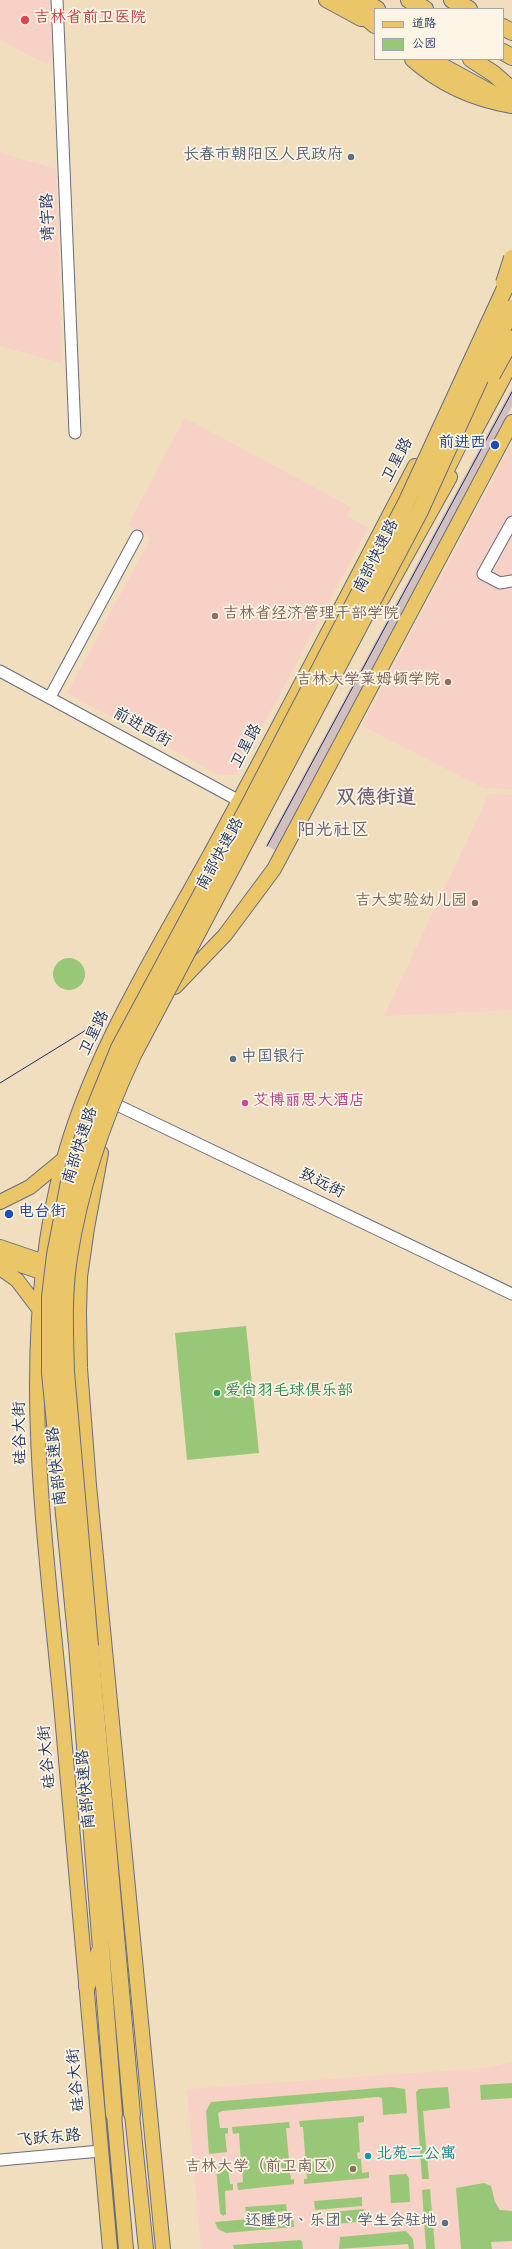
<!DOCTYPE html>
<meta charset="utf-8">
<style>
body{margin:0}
#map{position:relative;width:512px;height:2249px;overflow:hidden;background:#f1debe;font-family:Dekko,"LXGW WenKai TC",sans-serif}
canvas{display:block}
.legend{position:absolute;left:374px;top:8px;width:130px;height:52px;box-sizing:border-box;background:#fcf5e5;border:1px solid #a2a6af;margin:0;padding:5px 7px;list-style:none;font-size:12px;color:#1b2f5e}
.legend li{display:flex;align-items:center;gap:8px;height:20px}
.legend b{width:20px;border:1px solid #a2a6af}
</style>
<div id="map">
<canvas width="512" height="2249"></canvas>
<ul class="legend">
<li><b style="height:5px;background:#ebc669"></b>道路</li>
<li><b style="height:11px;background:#98c877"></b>公园</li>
</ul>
</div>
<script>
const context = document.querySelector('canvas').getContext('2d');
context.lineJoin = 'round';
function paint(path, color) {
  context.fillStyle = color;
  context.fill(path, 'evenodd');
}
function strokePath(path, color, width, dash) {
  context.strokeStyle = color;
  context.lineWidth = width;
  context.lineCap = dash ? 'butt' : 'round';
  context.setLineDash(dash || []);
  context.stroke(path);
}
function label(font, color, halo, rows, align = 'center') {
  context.font = font + ' Dekko,"LXGW WenKai TC",sans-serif';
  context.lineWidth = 3.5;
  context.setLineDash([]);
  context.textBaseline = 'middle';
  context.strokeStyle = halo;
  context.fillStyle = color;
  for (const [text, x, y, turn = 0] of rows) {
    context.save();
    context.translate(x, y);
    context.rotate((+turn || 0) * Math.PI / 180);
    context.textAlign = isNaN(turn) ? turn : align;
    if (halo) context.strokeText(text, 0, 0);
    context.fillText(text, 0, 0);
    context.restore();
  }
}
const built = new Path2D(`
 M0,0H49L52,64L38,60L0,40Z
 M0,153L56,169L62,363L0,346Z
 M185,418L351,507L347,516L368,528L237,775H219L67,693L151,538L128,525Z
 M512,444V789L484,788L362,726Z
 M489,794L512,795V1010L384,1016Z
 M512,2062V2249H201L187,2089L484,2068Z`);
const industrial = new Path2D(`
 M512,388V406L276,851L266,845Z`);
const green = new Path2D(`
 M53 974a16 16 0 1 1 32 0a16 16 0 1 1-32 0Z
 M246,1326L259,1453L187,1460L175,1333Z
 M512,2083V2098L481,2100L480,2085Z
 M391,2087L405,2089L407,2113L383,2115L382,2098L377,2097L222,2111L218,2113L220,2128H228V2133L225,2134L227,2152L209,2154L206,2111L211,2102Z
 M448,2087L450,2108L423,2111L429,2179H422L416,2092L419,2089Z
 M364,2116V2122L358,2123L360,2152L357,2153L358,2159H361L362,2173L369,2172V2178L304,2184V2179H307L303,2127H300L299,2121Z
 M289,2122L290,2128H286L289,2160H286V2166H289L291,2180L294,2179V2184L238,2190L237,2183L243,2182L242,2168H245L244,2163H241L239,2133L233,2134L232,2127Z
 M228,2166L230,2184H233V2190L225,2191L226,2214L223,2216L220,2213L216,2167Z
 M406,2174L409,2178L410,2202L391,2203L389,2175Z
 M484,2183L491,2186L495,2202L500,2210L512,2211V2241L491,2242L492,2249H461L456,2188Z
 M430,2189L435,2249H426L422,2190Z
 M362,2197V2206L315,2210L314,2201Z
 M286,2204L287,2211L246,2215L245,2207Z
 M364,2209L365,2217L360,2218V2222L333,2224L332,2212Z
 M293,2215L294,2227L226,2233L218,2229L215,2222Z
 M406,2231L413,2239L414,2249H409L408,2244L339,2249L340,2237Z
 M300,2240L302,2241L303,2249H234L233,2245Z`);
const minor = new Path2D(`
 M57,0L75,433
 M512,522L483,574L500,583L512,581
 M0,671L245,804
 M50,697L137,536
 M117,1105L512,1294
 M0,2160L101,2151`);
const major = new Path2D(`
 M326,0L361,19
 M431,59L506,100
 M475,431L512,362
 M440,484L459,446L495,365
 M382,599L450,477
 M175,987L225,935L274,869L512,422
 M101,1153L87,1228L80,1277L79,1312L80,1368L89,1485L163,2249
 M0,1202L30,1187L64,1159
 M0,1247L53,1265
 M0,1258L44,1273L53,1274
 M0,1268L17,1280L39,1309
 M114,2114L126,2249
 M132,2114L146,2249
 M110,2249C94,2071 78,1893 62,1715C45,1532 15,1343 63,1162C93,1051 158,950 213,849C282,722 348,594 415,466`);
const highway = new Path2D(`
 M345,0L375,25
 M360,0L377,9
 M409,0L425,9
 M452,0L469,9
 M503,27L512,32
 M503,52L512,57
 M413,59C441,84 476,99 512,105
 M471,59L494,74L512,90
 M77,1645L114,2114
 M90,1646L132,2114
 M87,1986L99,1952`);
const tram = new Path2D(`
 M267,846L512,392
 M0,1083L104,1019`);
const highwayBridge = new Path2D(`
 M504,283L512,258
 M492,375L512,339
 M77,1645L50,1373V1297L55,1255L69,1182L84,1134L119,1048L247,809L406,503L512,273
 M90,1646L66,1372C65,1334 63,1295 69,1257C80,1187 103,1119 133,1055L420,511L512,308`);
const markers = [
 [25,20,5,"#e0444e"],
 [351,157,4,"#5c6f8a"],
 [495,445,5,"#1a4fb4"],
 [215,616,4,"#8d6e63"],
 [448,682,4,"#8d6e63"],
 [475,903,4,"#8d6e63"],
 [233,1059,4,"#5c6f8a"],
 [245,1103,4,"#d1479c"],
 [9,1214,5,"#1a4fb4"],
 [217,1393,4,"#2e9e5b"],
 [368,2156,4,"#0f9aa8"],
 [353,2169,4,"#8d6e63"],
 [445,2223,4,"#5c6f8a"]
];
const healthNames = [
 ["吉林省前卫医院",34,20]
];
const serviceNames = [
 ["长春市朝阳区人民政府",343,157],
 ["中国银行",241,1059,"left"],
 ["还睡呀、乐团、学生会驻地",437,2223]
];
const streetNames = [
 ["靖宇路",50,217,-92],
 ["卫星路",399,461,-62],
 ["南部快速路",378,557,-63],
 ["前进西街",141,729,29],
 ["卫星路",248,747,-62],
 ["南部快速路",222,855,-61],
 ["卫星路",96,1034,-64],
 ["南部快速路",82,1146,-72],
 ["致远街",321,1185,26],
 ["硅谷大街",22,1433,-91],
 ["南部快速路",59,1466,-96],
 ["硅谷大街",49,1757,-95],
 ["南部快速路",88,1789,-95],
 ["硅谷大街",78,2080,-95],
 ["飞跃东路",49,2140,-5]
];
const transitNames = [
 ["前进西",486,445],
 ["电台街",18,1214,"left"]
];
const educationNames = [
 ["吉林省经济管理干部学院",223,616,"left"],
 ["吉林大学莱姆顿学院",440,682],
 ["吉大实验幼儿园",467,903],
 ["吉林大学（前卫南区）",345,2169]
];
const hotelNames = [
 ["艾博丽思大酒店",253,1103]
];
const leisureNames = [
 ["爱尚羽毛球俱乐部",225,1393]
];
const cultureNames = [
 ["北苑二公寓",376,2156]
];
const quarterNames = [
 ["阳光社区",333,833]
];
const districtNames = [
 ["双德街道",376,800]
];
paint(built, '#f7d1c6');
paint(industrial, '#d2bfbf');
paint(green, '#98c877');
strokePath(minor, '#666c80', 13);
strokePath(major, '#666c80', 16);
strokePath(highway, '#666c80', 18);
strokePath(minor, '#fff', 11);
strokePath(major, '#ebc669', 14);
strokePath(highway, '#ebc669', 16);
strokePath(tram, '#1b2f5e', 1);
strokePath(highwayBridge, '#666c80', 18, []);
strokePath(highwayBridge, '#ebc669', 16);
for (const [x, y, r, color] of markers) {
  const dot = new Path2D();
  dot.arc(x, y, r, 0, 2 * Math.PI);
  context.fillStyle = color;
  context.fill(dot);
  strokePath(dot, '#fcf5e5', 1.5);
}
label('16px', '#be3a42', '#fcf5e5', healthNames, 'left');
label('16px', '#4e5e75', '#fcf5e5', serviceNames, 'right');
label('16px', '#1b2f5e', '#fcf5e5', streetNames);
label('16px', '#164399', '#fcf5e5', transitNames, 'right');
label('16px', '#785e54', '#fcf5e5', educationNames, 'right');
label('16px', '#b23c85', '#fcf5e5', hotelNames, 'left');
label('16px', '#27864d', '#fcf5e5', leisureNames, 'left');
label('16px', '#0d838f', '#fcf5e5', cultureNames, 'left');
label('18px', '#6a5b75', '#fcf5e5', quarterNames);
label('bold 20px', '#6a5b75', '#fcf5e5', districtNames);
</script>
